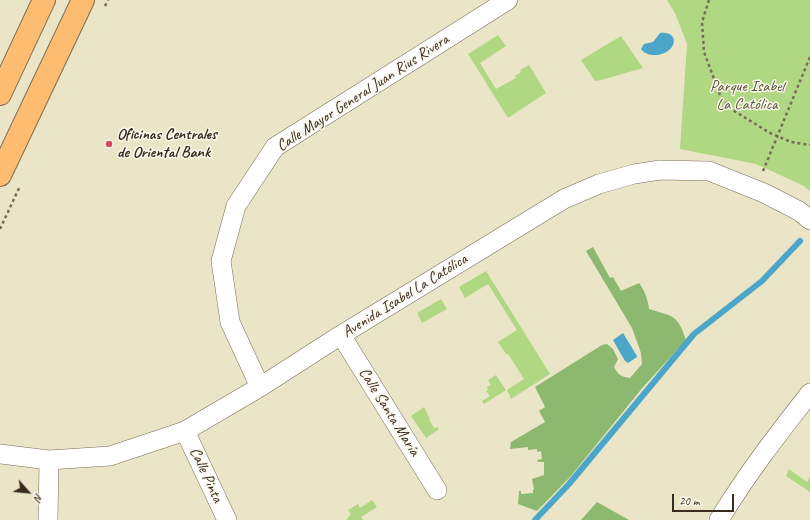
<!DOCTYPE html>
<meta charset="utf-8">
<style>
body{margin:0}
#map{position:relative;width:810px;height:520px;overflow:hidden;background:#ebe5c7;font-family:Caveat,sans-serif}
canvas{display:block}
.north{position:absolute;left:8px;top:472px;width:40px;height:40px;-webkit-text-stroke:3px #fbf7ec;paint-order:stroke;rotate:117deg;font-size:11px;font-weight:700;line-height:16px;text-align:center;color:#3b2a1e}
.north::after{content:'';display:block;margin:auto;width:14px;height:18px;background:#3b2a1e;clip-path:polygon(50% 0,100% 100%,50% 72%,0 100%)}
.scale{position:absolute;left:672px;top:494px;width:62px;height:18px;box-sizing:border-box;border:2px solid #3b2a1e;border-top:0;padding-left:5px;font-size:12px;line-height:14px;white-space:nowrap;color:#3b2a1e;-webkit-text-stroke:3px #fbf7ec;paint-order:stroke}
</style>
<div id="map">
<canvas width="810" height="520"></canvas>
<div class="north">N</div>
<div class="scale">20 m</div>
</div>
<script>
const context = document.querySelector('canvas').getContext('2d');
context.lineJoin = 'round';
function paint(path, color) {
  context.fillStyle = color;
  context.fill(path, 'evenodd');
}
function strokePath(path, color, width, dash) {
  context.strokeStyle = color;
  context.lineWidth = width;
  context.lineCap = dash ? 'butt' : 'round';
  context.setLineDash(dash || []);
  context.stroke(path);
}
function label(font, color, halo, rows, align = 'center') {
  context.font = font + ' Caveat,sans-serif';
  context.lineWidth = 3;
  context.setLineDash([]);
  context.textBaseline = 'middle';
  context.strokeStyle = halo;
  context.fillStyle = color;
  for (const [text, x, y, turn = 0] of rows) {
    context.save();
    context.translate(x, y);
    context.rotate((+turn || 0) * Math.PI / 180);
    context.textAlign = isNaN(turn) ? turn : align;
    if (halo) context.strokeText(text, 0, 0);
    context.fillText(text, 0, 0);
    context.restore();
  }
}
const green = new Path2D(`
 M667,0H810V191L804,186L756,164L680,149L687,44L675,13Z
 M498,35L506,46L480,63L496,89L516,78L515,76L521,72L520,70L529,65L546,93L508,118L468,54Z
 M621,36L643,68L601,80L595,81L581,60Z
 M486,271L550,374L511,399L507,390L524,379L508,354H506L498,342L517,330L488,284L465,298L459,287Z
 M441,299L447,309L422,323L417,313Z
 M496,375L506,390L484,404L482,401L490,396L486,391L488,390L487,387L491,385L488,380Z
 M424,407L430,419H429L434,428L438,427L439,429L426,438L411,416Z
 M789,469L807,482L810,477V492L786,476Z
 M372,500L377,507L361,517L363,520H346L351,514L348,510L358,504L360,508Z`);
const forest = new Path2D(`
 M593,247L610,278L613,277L621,291L639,283C645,291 648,300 649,309C673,317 677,313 686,340L644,386L570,477L537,511L518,504L519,491H521V494L533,493V490L534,489L532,479L544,475V462H538L537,460L542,459L541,451L537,452V449L528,450V447L510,449L511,442L545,422L539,411L545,407L535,387L602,345L607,344L613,349L618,359L614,367C618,375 622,377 630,378L642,364L641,353L632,328L586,251Z
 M597,502L629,520H581Z`);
const water = new Path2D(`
 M660,33C667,32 677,35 673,45C668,56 648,59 641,49L644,44L653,42Z
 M623,333L637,356V357L628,363L625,361L613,340Z`);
const stream = new Path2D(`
 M535,520L569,484L694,334L762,281L800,241`);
const path = new Path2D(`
 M709,0L702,22L704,52L720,95L731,109L770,133L791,142L810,145
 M105,6L108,0
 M763,171L810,57
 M0,229L20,186`);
const minor = new Path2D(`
 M341,335L437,490
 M260,387L230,322L221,261L236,206L275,147L508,0
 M185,431L227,520
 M0,454L49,460L110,456L185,431L260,387L341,335L564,199L599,184L634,174L660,170L709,171L764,193L799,211L810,220
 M48,520L49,460
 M719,520C746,475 778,434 810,393`);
const trunk = new Path2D(`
 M0,94L44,0
 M0,175L83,0`);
const markers = [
 [109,144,4,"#d1495b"]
];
const parkNames = [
 ["Parque Isabel",747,87],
 ["La Católica",747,105]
];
const streetNames = [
 ["Calle Mayor General Juan Rius Rivera",363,93,-33],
 ["Avenida Isabel La Católica",405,296,-32],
 ["Calle Santa María",389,412,58],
 ["Calle Pinta",206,475,65]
];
const poiNames = [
 ["Oficinas Centrales",117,135],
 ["de Oriental Bank",117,153]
];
paint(green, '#b0d781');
paint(forest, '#8cb86f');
paint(water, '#4ba6c9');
strokePath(stream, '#4ba6c9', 6);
strokePath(minor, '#796b59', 20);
strokePath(trunk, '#796b59', 24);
strokePath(path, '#796b59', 2.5, [3, 3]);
strokePath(minor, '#fff', 19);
strokePath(trunk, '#febc70', 22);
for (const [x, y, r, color] of markers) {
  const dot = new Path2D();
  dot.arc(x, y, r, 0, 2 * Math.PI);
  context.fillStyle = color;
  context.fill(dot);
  strokePath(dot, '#fbf7ec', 1.5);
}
label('16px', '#585537', '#fbf7ec', parkNames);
label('16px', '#3b2a1e', '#fbf7ec', streetNames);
label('bold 16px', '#3b2a1e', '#fbf7ec', poiNames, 'left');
</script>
